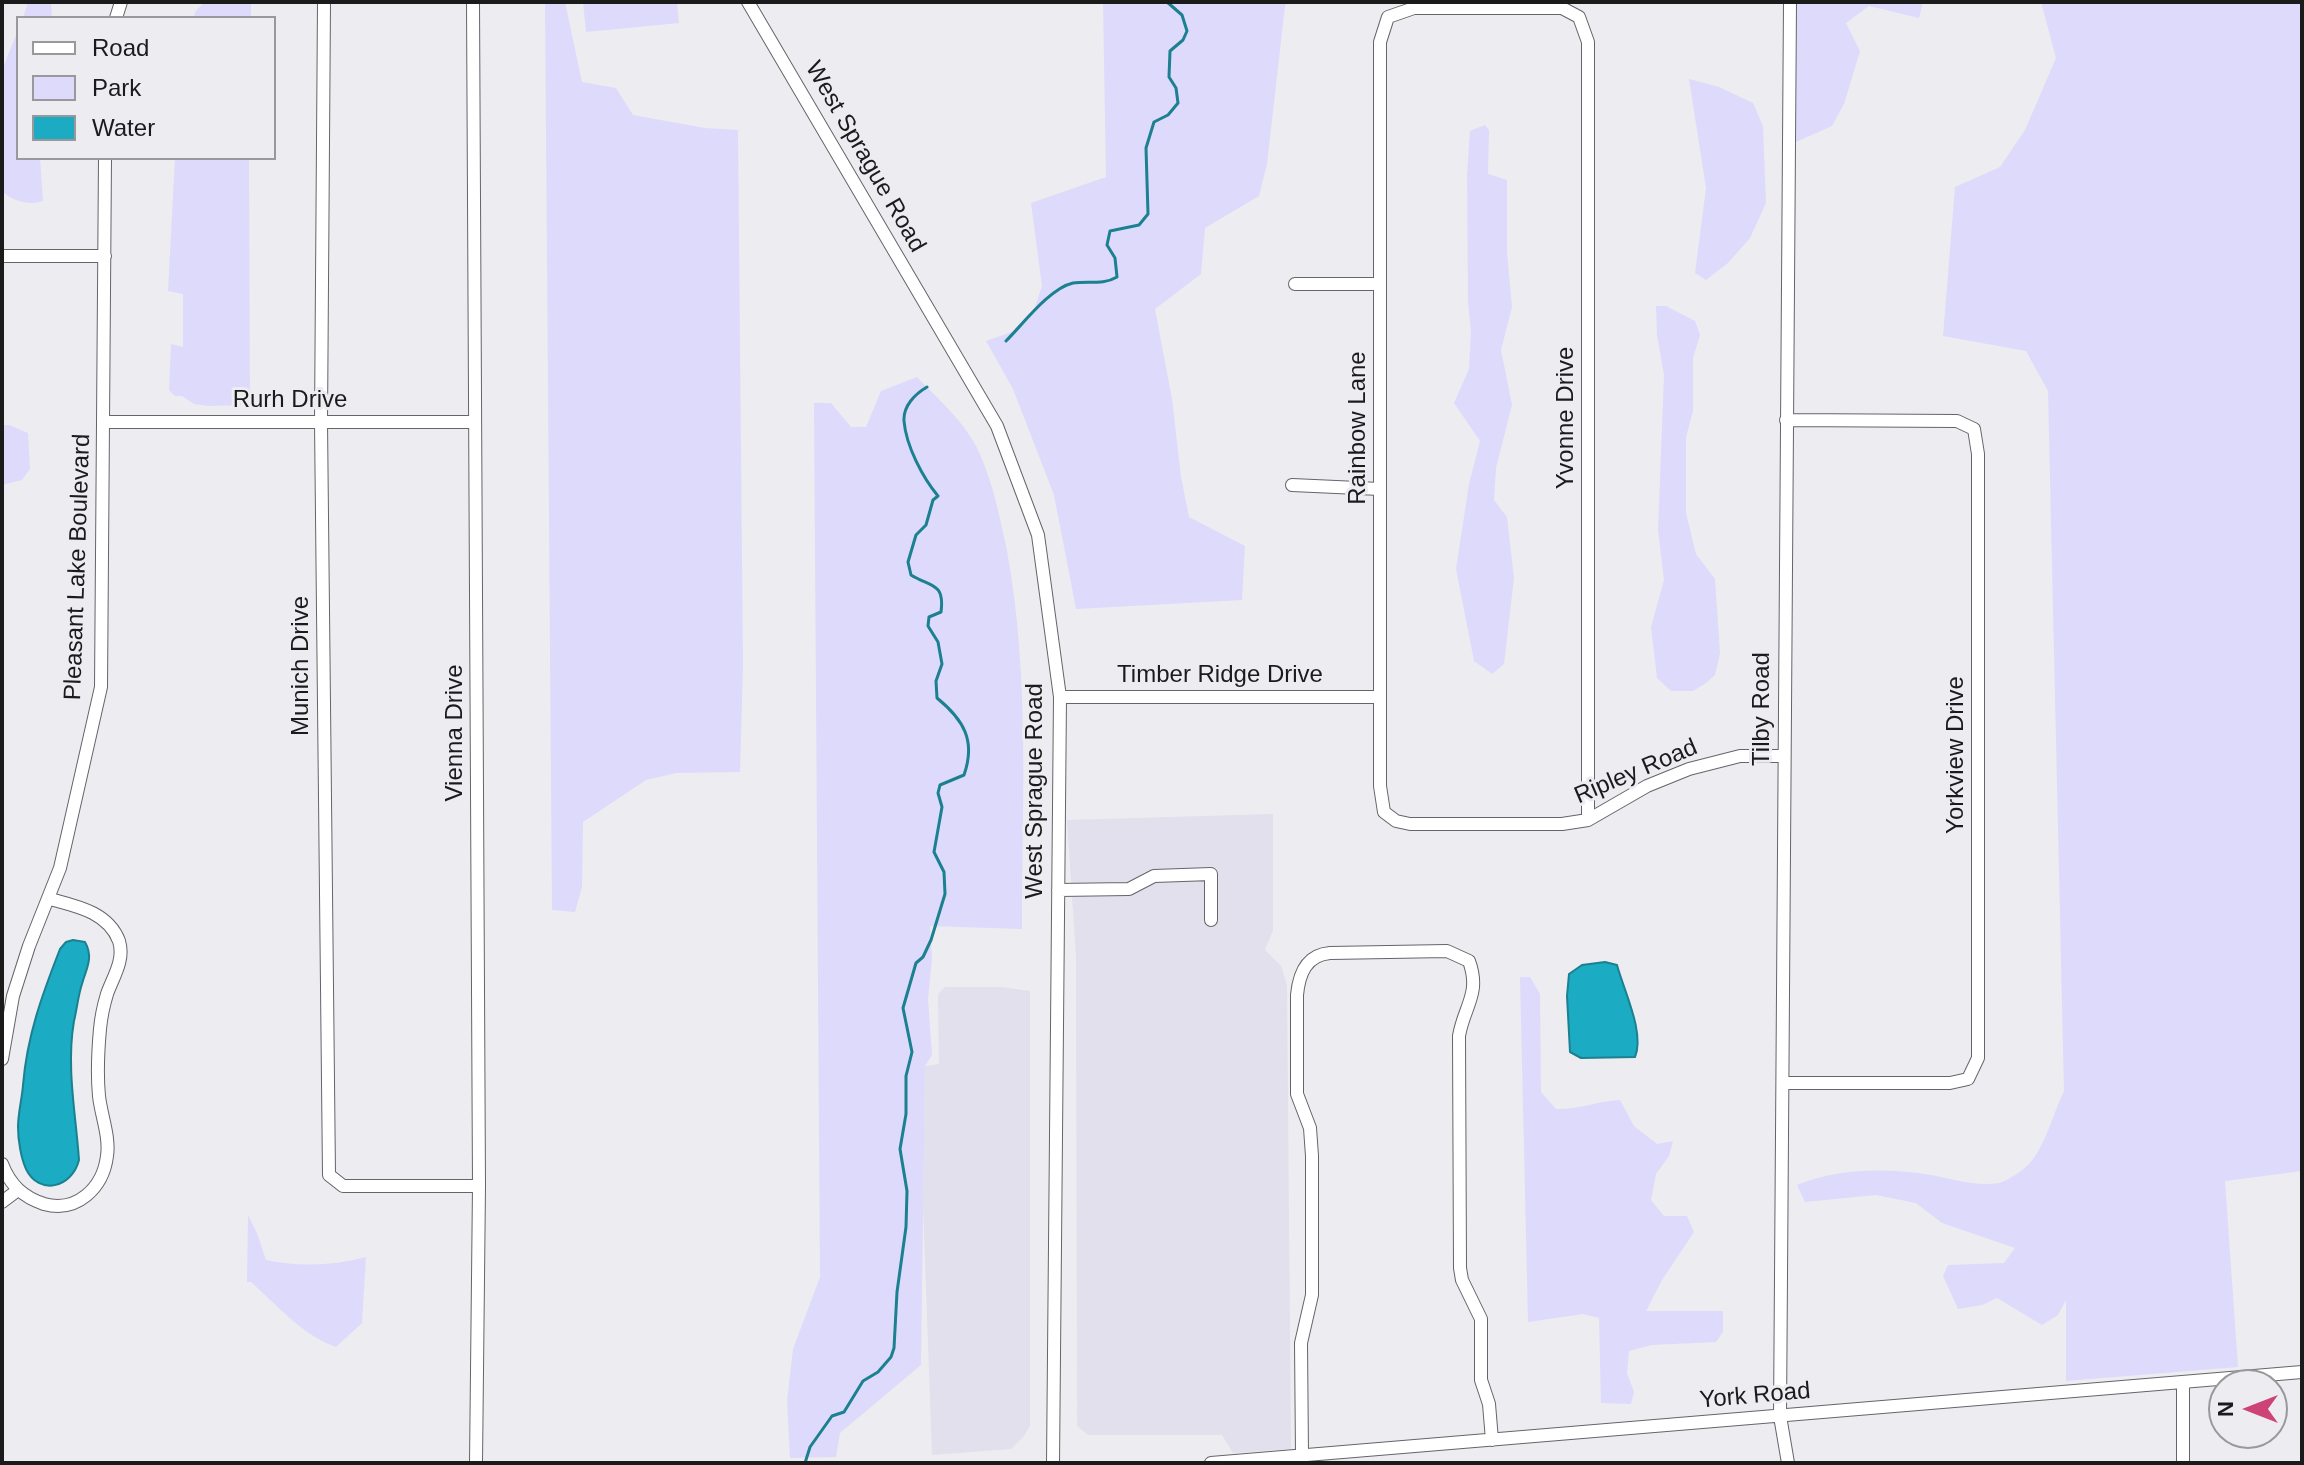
<!DOCTYPE html>
<style>
body{margin:0}
#map{position:relative;width:2304px;height:1465px;overflow:hidden;background:#edecf1;font-family:Helvetica,sans-serif}
canvas{display:block}
.frame{position:absolute;inset:0;border:4px solid #1b1b1c;pointer-events:none}
.legend{position:absolute;left:16px;top:16px;width:260px;height:144px;box-sizing:border-box;background:#edecf1;border:2px solid #99989c;margin:0;padding:10px 14px;list-style:none;font-size:24px;color:#1b1b1c}
.legend li{display:flex;align-items:center;gap:16px;height:40px}
.legend b{width:40px;border:2px solid #99989c}
.north{position:absolute;left:2208px;top:1369px;width:80px;height:80px;box-sizing:border-box;background:#edecf1;border:2px solid #99989c;border-radius:50%;rotate:270deg;font-size:22px;font-weight:700;line-height:32px;text-align:center;color:#1b1b1c}
.north::after{content:'';display:block;margin:auto;width:28px;height:36px;background:#ce4377;clip-path:polygon(50% 0,100% 100%,50% 72%,0 100%)}
</style>
<div id="map">
<canvas width="2304" height="1465"></canvas>
<div class="frame"></div>
<ul class="legend">
<li><b style="height:10px;background:#fff"></b>Road</li>
<li><b style="height:22px;background:#dedafb"></b>Park</li>
<li><b style="height:22px;background:#1babc2"></b>Water</li>
</ul>
<div class="north">N</div>
</div>
<script>
const context = document.querySelector('canvas').getContext('2d');
context.lineJoin = 'round';
function paint(path, color) {
  context.fillStyle = color;
  context.fill(path, 'evenodd');
}
function strokePath(path, color, width, dash) {
  context.strokeStyle = color;
  context.lineWidth = width;
  context.lineCap = dash ? 'butt' : 'round';
  context.setLineDash(dash || []);
  context.stroke(path);
}
function label(font, color, halo, rows, align = 'center') {
  context.font = font + ' Helvetica,sans-serif';
  context.lineWidth = 6;
  context.setLineDash([]);
  context.textBaseline = 'middle';
  context.strokeStyle = halo;
  context.fillStyle = color;
  for (const [text, x, y, turn = 0] of rows) {
    context.save();
    context.translate(x, y);
    context.rotate((+turn || 0) * Math.PI / 180);
    context.textAlign = isNaN(turn) ? turn : align;
    if (halo) context.strokeText(text, 0, 0);
    context.fillText(text, 0, 0);
    context.restore();
  }
}
const built = new Path2D(`
 M1273,814V930L1265,950L1281,966L1287,985L1291,1449L1233,1453L1222,1435H1088L1077,1426L1076,957L1067,820Z
 M945,987H1002L1030,991V1426L1024,1436L1011,1449L932,1455L923,1205L925,1066L939,1064L938,994Z`);
const green = new Path2D(`
 M28,2H51L52,18H23Z
 M204,2H251V18H194L195,12Z
 M545,2H565L582,82L616,88L633,115L705,128L738,130L743,666L740,772L676,773L646,780L583,822L582,887L575,912L552,910Z
 M583,2H677L679,23L586,32Z
 M1103,2H1288L1285,6L1267,164L1259,196L1205,228L1201,274L1155,309L1172,399L1181,477L1189,517L1245,546L1242,600L1076,609L1054,495L1013,389L986,341L1017,330L1034,310L1042,286L1031,203L1106,177Z
 M1796,2H1923L1919,18L1869,6L1846,23L1860,51L1844,104L1832,126L1796,142Z
 M2041,2H2302V1171L2225,1181L2238,1367L2066,1381V1300L2058,1315L2042,1325L1997,1298L1982,1305L1958,1309L1943,1276L1948,1265L2004,1263L2015,1248L1942,1223L1916,1203L1876,1195L1805,1202L1797,1185C1840,1168 1886,1168 1931,1175C1953,1179 1976,1187 1999,1183C2007,1181 2024,1170 2030,1163C2046,1144 2053,1114 2064,1091L2048,391L2026,351L1943,336L1955,187L2000,167L2025,130L2056,58Z
 M18,30V158H40L43,201C29,206 12,201 2,191V70Z
 M1689,79L1719,87L1753,103L1763,126L1766,203L1750,238L1728,263L1706,280L1695,273L1706,188Z
 M1485,125L1489,130L1488,174L1507,180V252L1512,307L1501,350L1512,405L1496,468L1494,500L1507,517L1514,578L1504,664L1492,674L1474,661L1456,569L1469,484L1480,441L1454,403L1469,369L1471,333L1468,301L1467,175L1470,131Z
 M175,158H249L250,405L208,406L194,404L182,396H175L169,390L171,344L183,347V294L168,291Z
 M1656,306H1666L1695,321L1700,335L1693,358V411L1686,437V513L1696,554L1715,579L1720,653L1715,675L1706,683L1693,691H1671L1657,678L1651,627L1664,580L1658,530L1664,375L1657,335Z
 M917,377C938,399 966,423 979,452C993,483 1000,518 1007,551C1030,676 1022,804 1022,929L930,926L932,959L928,999L932,1055L925,1066L921,1365L840,1433L836,1457L790,1458L787,1401L793,1349L820,1277L814,403H831L851,427H866L881,391Z
 M2,425H9L28,433L30,469L22,480L2,485Z
 M1520,977H1530L1540,994L1541,1092L1556,1109C1578,1110 1597,1101 1620,1100L1634,1126L1657,1144L1673,1141L1669,1156L1656,1174L1651,1200L1664,1216H1687L1694,1232L1662,1280L1646,1311H1723V1332L1716,1342L1652,1345L1629,1351L1627,1373L1634,1392L1631,1404L1601,1403L1599,1318L1583,1314L1528,1322Z
 M248,1215L257,1233L266,1260C299,1267 333,1266 366,1257L362,1323L336,1347C302,1335 277,1305 251,1282H247Z`);
const water = new Path2D(`
 M73,940L85,942C94,958 86,969 82,984C78,996 77,1009 74,1021C66,1067 76,1115 79,1160C72,1188 39,1196 26,1169C21,1158 18,1140 18,1127C18,1113 22,1099 23,1085C27,1036 42,995 60,949L66,942Z
 M1605,962L1617,965C1624,991 1645,1033 1635,1057L1581,1058L1570,1052L1567,996L1569,974L1582,965Z`);
const stream = new Path2D(`
 M1006,341C1023,324 1050,288 1073,283C1088,281 1104,285 1117,277L1115,258L1107,245L1110,231L1139,225L1148,214L1146,148L1154,122L1168,115L1178,103L1176,88L1169,77L1170,51L1183,40L1187,31L1182,15L1167,2
 M805,1463L810,1447L832,1416L844,1412L863,1381L878,1372L891,1357L894,1348L897,1292L906,1227L907,1191L900,1149L906,1114V1076L912,1052L903,1008L916,963L923,957L931,940L945,894L944,872L934,852L942,807L938,793L940,785L964,775C976,741 964,720 937,698L936,681L942,664L938,642L928,626L929,617L941,612C945,582 930,587 911,575L908,562L916,535L926,525L933,500L938,496C923,478 906,446 904,421C903,406 915,394 927,387`);
const minor = new Path2D(`
 M324,2L321,422L329,1175L343,1186H479
 M473,2L479,1186L476,1463
 M748,2L997,426L1038,535L1060,697L1053,1463
 M116,18L121,2
 M2,256H105
 M1295,284H1380
 M104,422H475
 M1292,485L1380,489
 M1060,697H1380
 M1588,820V42L1579,17L1562,8H1414L1388,17L1380,42V786L1384,812L1396,821L1410,824H1562L1588,820L1647,786L1689,769L1740,756H1784
 M1058,890L1129,889L1154,876L1211,874V920
 M2,1059L13,996L29,946L60,868L101,687L105,158
 M1784,1083H1950L1968,1079L1978,1058V454L1974,429L1957,421L1786,420
 M2,1164C10,1185 23,1197 44,1204C77,1213 103,1188 107,1156C110,1137 101,1115 99,1096C97,1075 98,1051 100,1029C101,1018 104,1004 107,994C113,977 125,960 119,941C108,912 76,906 50,899
 M2,1202L18,1190
 M2183,1383V1463
 M1302,1455L1301,1343L1312,1295V1156L1310,1128L1297,1094V995C1299,974 1306,955 1330,953L1447,951L1469,961C1481,994 1464,1006 1459,1036L1460,1268L1462,1280L1481,1319V1380L1489,1404L1492,1440
 M1211,1463L2302,1372
 M1788,1463L1780,1416L1790,2`);
const streetNames = [
 ["West Sprague Road",865,157,60],
 ["Rurh Drive",290,400],
 ["Yvonne Drive",1566,418,-90],
 ["Rainbow Lane",1358,428,-90],
 ["Pleasant Lake Boulevard",78,567,-88],
 ["Munich Drive",301,666,-90],
 ["Timber Ridge Drive",1220,675],
 ["Tilby Road",1762,709,-90],
 ["Vienna Drive",455,733,-90],
 ["Yorkview Drive",1956,755,-90],
 ["Ripley Road",1636,772,-23],
 ["West Sprague Road",1035,791,-90],
 ["York Road",1755,1396,-5]
];
paint(built, '#e1e0ec');
paint(green, '#dedafb');
paint(water, '#1babc2');
strokePath(water, '#1b8090', 2);
strokePath(stream, '#1b8090', 3);
strokePath(minor, '#656569', 14);
strokePath(minor, '#fff', 12);
label('24px', '#1b1b1c', '#edecf1', streetNames);
</script>
